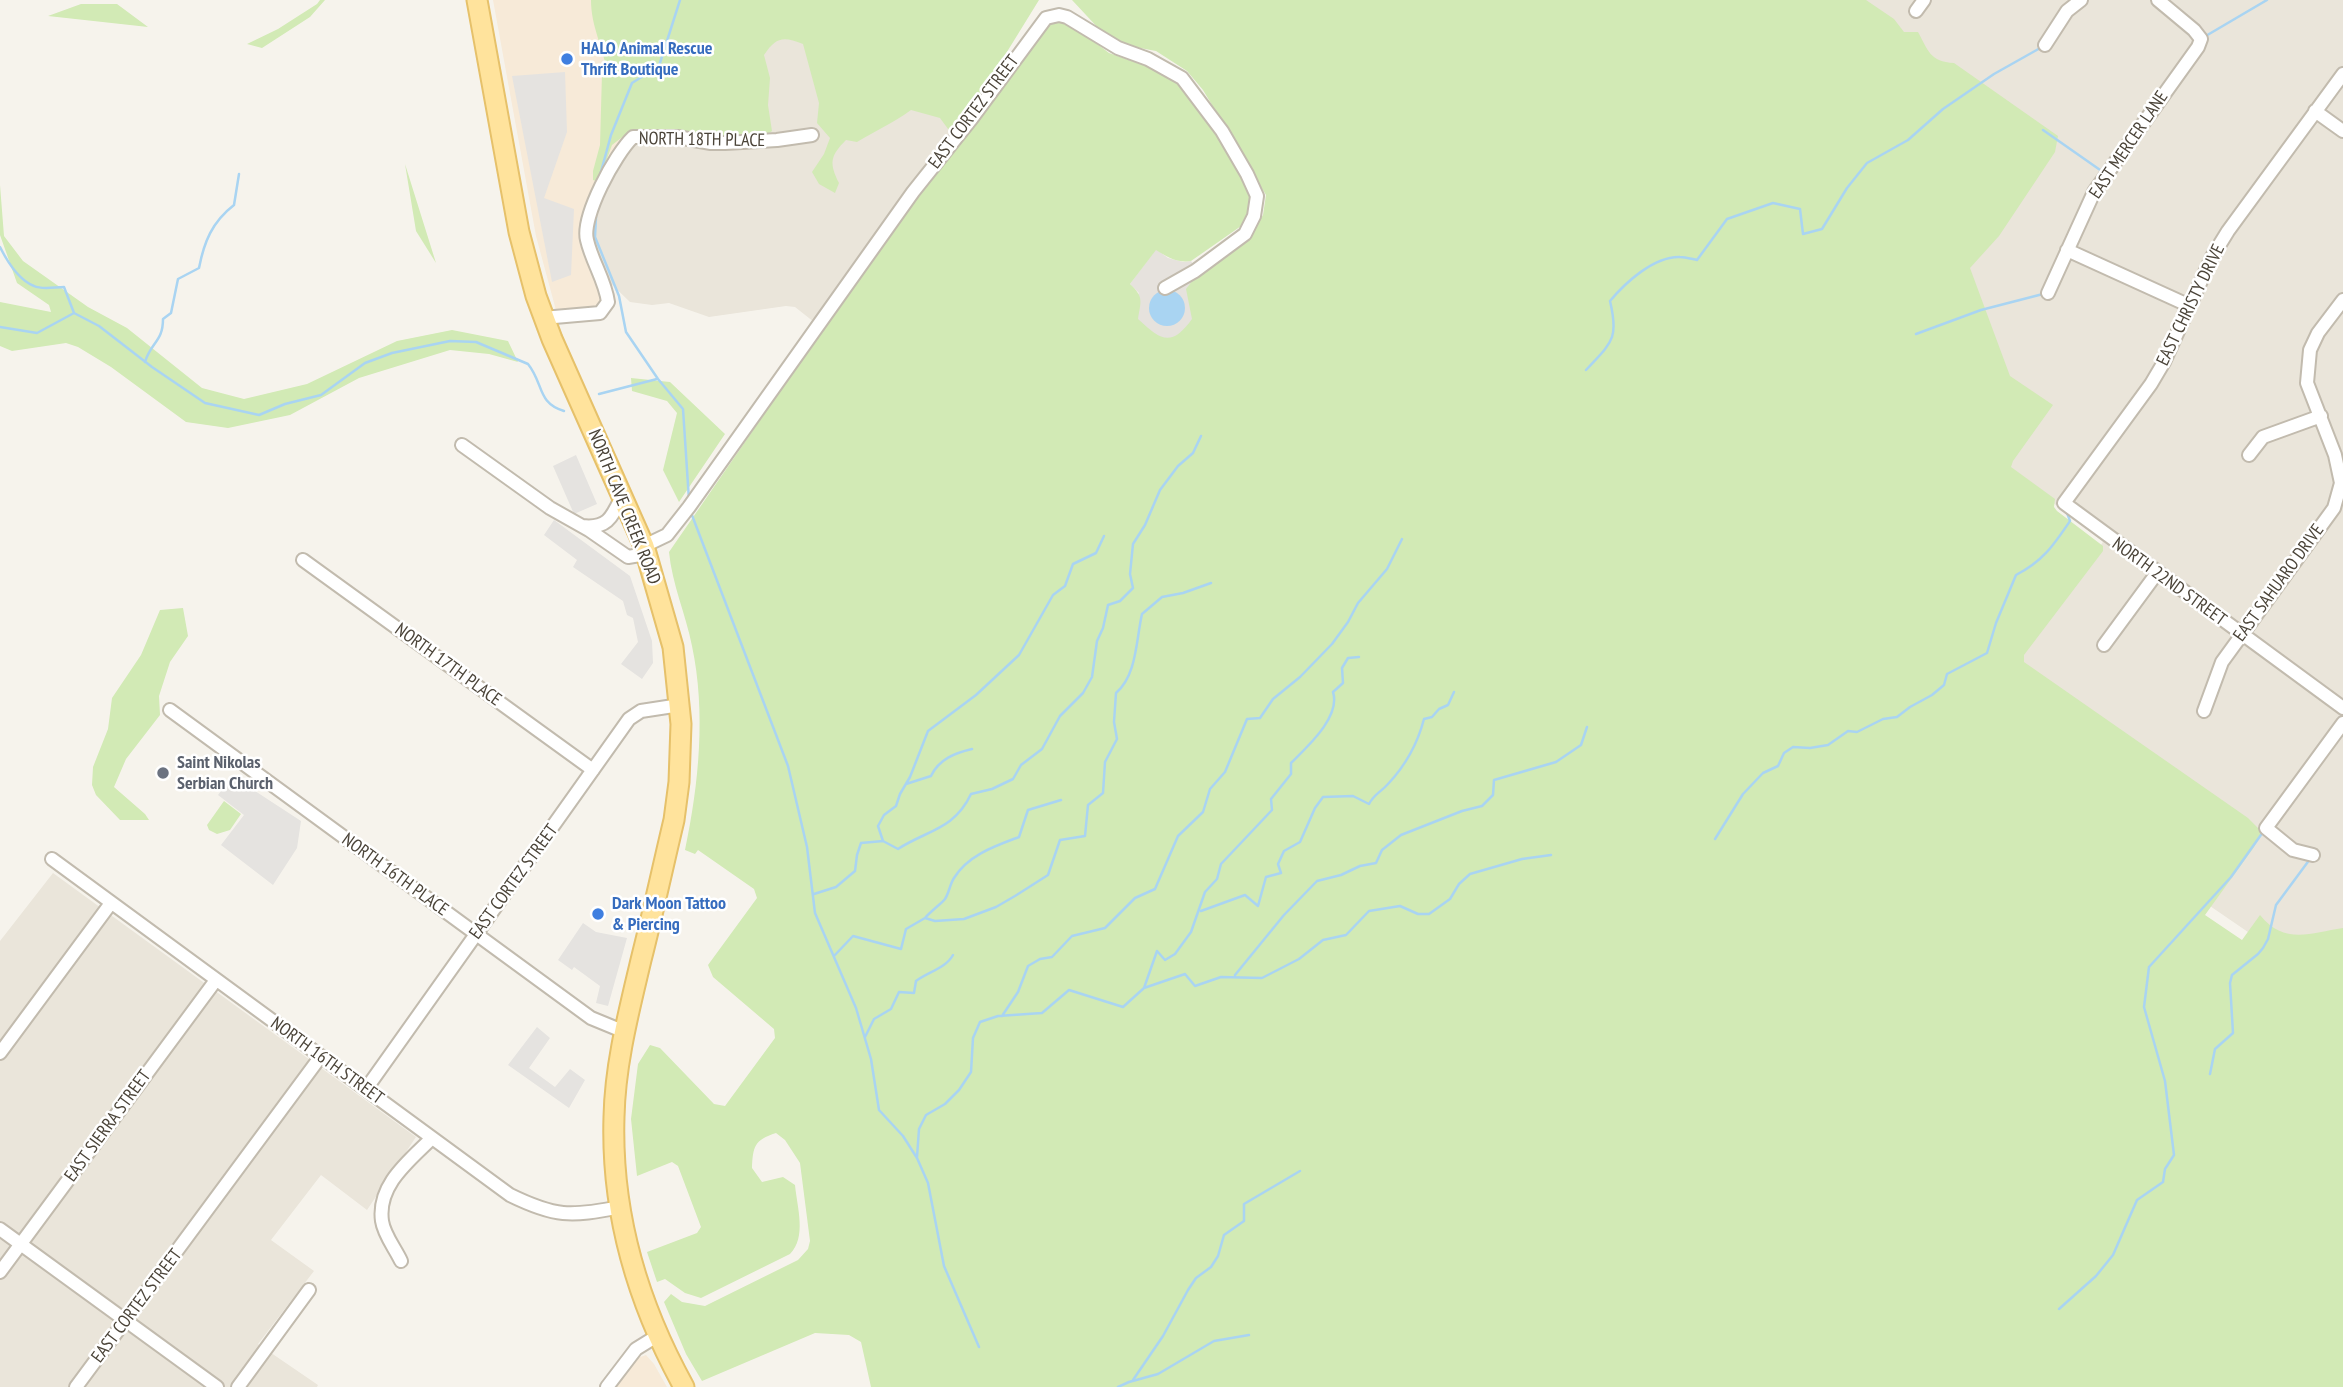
<!DOCTYPE html>
<style>
body{margin:0}
canvas{display:block;background:#f6f3ec}
</style>
<canvas width="2343" height="1387"></canvas>
<script>
const context = document.querySelector('canvas').getContext('2d');
context.lineJoin = 'round';
function paint(path, color) {
  context.fillStyle = color;
  context.fill(path, 'evenodd');
}
function strokePath(path, color, width, dash) {
  context.strokeStyle = color;
  context.lineWidth = width;
  context.lineCap = dash ? 'butt' : 'round';
  context.setLineDash(dash || []);
  context.stroke(path);
}
function label(font, color, halo, rows, align = 'center') {
  context.font = font + ' "PT Sans Narrow",sans-serif';
  context.lineWidth = 5;
  context.setLineDash([]);
  context.textBaseline = 'middle';
  context.strokeStyle = halo;
  context.fillStyle = color;
  for (const [text, x, y, turn = 0] of rows) {
    context.save();
    context.translate(x, y);
    context.rotate((+turn || 0) * Math.PI / 180);
    context.textAlign = isNaN(turn) ? turn : align;
    if (halo) context.strokeText(text, 0, 0);
    context.fillText(text, 0, 0);
    context.restore();
  }
}
const residential = new Path2D(`
 M1856,0H2343V933L2264,943L2191,893L2016,660L2103,542L2001,462L2008,382Z
 M802,30L898,108H932L962,124L928,162L814,322L795,307L786,306L709,317L669,303L652,305L630,302L601,274L586,227L608,164L633,140H768L763,34Z
 M53,873L416,1137L367,1210L321,1175L271,1240L314,1271L258,1344L318,1385L317,1387H0V941Z`);
const commercial = new Path2D(`
 M493,0H599L629,135L595,193L581,224L583,238L607,300L598,310L557,314L536,236Z
 M646,1355L654,1364L667,1387H615L635,1359Z`);
const industrial = new Path2D(`
 M1156,249L1168,258L1183,262L1191,261L1197,269L1210,333L1161,362L1111,329L1139,293L1130,284Z`);
const green = new Path2D(`
 M320,0H325L310,17L262,48L247,44L278,29L317,4Z
 M591,0H1039L968,115L951,133L940,118L911,110C893,123 875,131 857,142L846,140C830,156 829,163 839,183L835,193L819,184L812,172L824,154L830,138L817,123L819,103L803,44C783,36 776,37 764,55L770,78L768,105L772,131L762,138L711,141L639,133L625,135L612,145L601,175L596,181L593,180V171L600,145L602,73L607,72C603,46 591,27 591,0Z
 M1072,0H1866L1894,19L1904,32H1918C1928,50 1930,62 1954,63L2058,136L2055,152L1999,236L1970,268L2010,376L2053,405L2013,461L2011,467L2055,499L2054,507L2057,511L2103,546V551L2024,655V662L2248,818L2262,832L2254,847L2205,915L2242,940L2260,915C2284,945 2310,933 2343,928V1387H871L861,1342L849,1335L815,1333L702,1381L686,1354L664,1302L671,1294L682,1302L705,1306L798,1260L808,1249L810,1241L800,1163L785,1140L776,1133C754,1140 753,1147 752,1168L762,1182L783,1177L795,1185C797,1207 807,1237 790,1254L701,1298L685,1293L665,1279L657,1282L647,1252L697,1233L701,1227L678,1166L672,1162L637,1176L631,1119L638,1064L650,1045L660,1048L714,1104L725,1106L775,1038L774,1029L713,977L708,965L757,898L754,889L698,850L695,854L685,850C699,784 706,712 692,646C686,615 672,584 669,552L823,329L932,177L980,119L1043,28L1054,20L1071,24L1109,53L1160,71L1185,89L1252,189L1251,208L1244,224L1191,261C1177,263 1167,257 1156,250L1130,284C1144,297 1141,301 1138,319C1161,340 1171,348 1192,319L1186,289L1199,272L1250,235L1263,215L1266,195L1203,90L1187,71L1156,51L1124,45L1100,30Z
 M81,4H117L148,27L48,16Z
 M405,164L436,263L416,231Z
 M0,185L4,236L23,261L88,307L127,328L202,388L244,399L307,384L397,341L452,330L508,341L518,362L489,354L450,350L359,378L290,415L228,428L186,422L111,367L78,347L66,343L12,351L0,346V302L51,312L49,305L17,283L0,235Z
 M631,378L670,382L725,434L679,502L663,470L677,413L667,401L632,391Z
 M183,608L188,636L170,662L159,696L160,715L126,759L114,787L145,814L149,820H120L96,795L92,785L93,767L108,729L112,698L141,655L160,610Z
 M224,801L241,814L230,830L217,834L209,830L207,825Z`);
const parking = new Path2D(`
 M565,72L567,132L544,198L574,209L571,275L552,282L512,76Z
 M576,455L597,504L574,514L553,466Z
 M554,520L630,576L652,641L653,663L642,679L621,664L638,642L633,618L627,615L623,601L573,567L577,560L544,535Z
 M232,776L301,821L297,848L273,885L221,845L244,815L218,795Z
 M583,923L596,932L627,938L608,1006L596,1003L600,986L574,967L572,970L558,960Z
 M537,1027L550,1038L529,1068L555,1087L570,1069L585,1080L569,1108L508,1065Z`);
const water = new Path2D(`
 M1149 308a18 18 0 1 1 36 0a18 18 0 1 1-36 0Z`);
const stream = new Path2D(`
 M2204,37L2267,0
 M2043,130L2103,172
 M599,179L611,135L632,83L659,66L680,0
 M596,217L595,237L619,296L626,332L658,379L683,409L689,500
 M0,247C7,261 19,280 34,286C42,290 55,287 64,287L74,313
 M0,327L37,333L74,313L99,326L152,367L205,403L259,415L285,404L321,395L365,363L392,353L450,341L476,342L528,364C544,384 537,403 564,411
 M1916,334L1981,310L2043,294
 M145,362C151,342 163,342 163,319L171,313L178,279L199,268C204,242 212,222 234,205L239,174
 M1586,370C1612,342 1619,339 1610,301C1625,283 1654,256 1680,257C1685,257 1692,259 1697,260L1727,219L1773,203L1800,209L1803,234L1822,229L1847,188L1867,163L1908,140L1943,109L1994,74L2042,47
 M599,394L657,379
 M690,510L788,766L807,847L815,913L856,1008L871,1059L879,1110L903,1136L917,1158L928,1183L944,1266L979,1347
 M906,784L931,776C939,759 955,753 972,749
 M1715,839L1743,794L1763,773L1778,766L1784,753L1793,747L1810,748L1828,745L1848,731L1857,732L1883,719L1897,717L1910,707L1932,695L1944,685L1947,674L1987,653L1996,623L2016,575C2043,561 2053,546 2070,521L2066,510
 M883,841L878,826L884,815L896,806L900,794L910,777L928,731L976,695L1019,655L1053,595L1065,586L1073,564L1096,553L1104,536
 M814,894L836,887L855,871L857,855L861,843L883,841L898,849C927,830 954,830 971,794L992,789L1013,779L1021,765L1042,749L1060,716L1083,693L1092,677L1097,641L1103,628L1108,605L1120,601L1133,588L1130,574L1133,544L1145,525L1160,490L1178,466L1193,453L1201,436
 M1201,911L1245,895L1258,906L1266,877L1281,873L1278,864L1284,851L1300,842L1315,808L1323,797L1353,796L1369,804C1374,794 1381,792 1388,784C1405,766 1418,742 1424,719L1432,717L1439,709L1448,705L1454,692
 M925,918C930,912 942,903 945,899C949,893 950,884 954,878C968,855 995,846 1019,837L1028,810L1061,800
 M834,956L853,936L901,949L906,929L925,918L935,921L964,919L996,907L1015,896L1048,875L1060,840L1085,836L1088,805L1103,793L1105,762L1117,739L1114,722L1116,693C1137,675 1136,640 1142,614L1162,597L1183,593L1211,583
 M1235,975L1284,915L1317,881L1341,875L1360,866L1376,863L1382,850L1401,835L1462,811L1482,806L1493,795L1494,780L1556,762L1581,745L1587,727
 M1144,988L1157,951L1165,960L1175,954L1191,932L1205,892L1217,879L1221,864L1272,810L1271,799L1291,774V763C1307,747 1341,717 1333,692L1343,683L1342,668L1348,658L1359,657
 M1002,1016L1018,992L1028,966L1040,959L1052,957L1072,936L1105,928L1135,898L1155,889L1178,836L1203,812L1210,789L1225,772L1247,719L1260,718L1273,699L1300,677L1332,644L1348,622L1358,603L1387,569L1402,539
 M865,1037L874,1019L891,1009L899,992L914,993L916,981C928,972 946,968 953,955
 M2210,1074L2215,1049L2233,1033L2230,983L2232,975L2258,954L2263,948L2268,939L2276,905L2310,859
 M917,1157L919,1129L926,1115L945,1104L959,1090L971,1072L973,1038L980,1022L998,1016L1042,1013L1069,990L1123,1007L1144,988L1185,974L1195,986L1221,977L1262,978L1299,959L1323,940L1346,935L1369,911L1400,906L1418,914H1429L1450,899L1459,884L1470,874L1522,859L1551,855
 M2059,1309L2096,1276L2113,1255L2137,1200L2163,1182L2165,1169L2174,1155L2165,1081L2144,1007L2149,967L2231,877L2263,832
 M1133,1380L1163,1336L1188,1290L1196,1278L1211,1267L1218,1256L1224,1235L1244,1221V1204L1300,1171
 M1118,1387L1129,1382L1158,1374L1214,1341L1249,1335`);
const minor = new Path2D(`
 M1916,11L1924,0
 M2045,45L2067,11L2081,0
 M2343,74L2228,231L2212,257L2164,362L2151,384L2064,503L2343,708
 M2315,111L2343,131
 M2067,250L2190,306
 M2048,293L2094,192L2198,47L2201,39L2194,30L2158,0
 M543,318L600,313L608,302C605,280 592,262 587,240C581,217 615,154 633,137H677L711,143H725L777,140L812,135
 M462,445L550,508L589,530L628,557L646,554
 M2249,455L2263,437L2321,416
 M582,526C608,529 612,517 622,496
 M644,546L667,535L689,507L913,192L972,118L1046,18L1059,15L1067,17L1118,48L1148,59L1182,78L1222,131L1247,174L1257,196L1254,216L1245,234L1195,271L1165,288
 M303,560L593,770
 M2104,645L2157,573
 M170,710L591,1018L625,1032
 M2204,711L2222,662L2334,508L2341,483L2335,455L2307,383L2310,350L2318,333L2343,300
 M2313,855L2293,850L2266,828L2343,723
 M52,859L510,1195C555,1217 570,1217 620,1207
 M0,1053L111,903
 M366,1089L629,719L641,711L680,705
 M0,1229L217,1387
 M401,1261C395,1248 384,1235 382,1221C377,1185 409,1161 432,1138
 M0,1272L216,980
 M76,1387L321,1056
 M238,1387L309,1290
 M607,1387L636,1349L657,1336`);
const primary = new Path2D(`
 M477,0L519,232L536,296L552,339L644,546L673,647L681,724L679,782L674,820C663,866 653,913 641,960C629,1011 615,1064 614,1117C611,1213 638,1304 684,1387`);
const markers = [
 [567,59,7,"#3f7fe0"],
 [163,773,7,"#6b7280"],
 [598,914,7,"#3f7fe0"]
];
const shopNames = [
 ["HALO Animal Rescue",581,49],
 ["Thrift Boutique",581,70],
 ["Dark Moon Tattoo",612,904],
 ["& Piercing",612,925]
];
const streetNames = [
 ["EAST CORTEZ STREET",974,112,-53],
 ["NORTH 18TH PLACE",702,140,1],
 ["EAST MERCER LANE",2129,145,-56],
 ["EAST CHRISTY DRIVE",2191,305,-64],
 ["NORTH CAVE CREEK ROAD",624,507,68],
 ["NORTH 22ND STREET",2169,582,36],
 ["EAST SAHUARO DRIVE",2279,583,-54],
 ["NORTH 17TH PLACE",448,665,36],
 ["NORTH 16TH PLACE",395,875,36],
 ["EAST CORTEZ STREET",514,882,-54],
 ["NORTH 16TH STREET",327,1061,36],
 ["EAST SIERRA STREET",108,1126,-54],
 ["EAST CORTEZ STREET",137,1306,-53]
];
const worshipNames = [
 ["Saint Nikolas",177,763],
 ["Serbian Church",177,784]
];
paint(residential, '#eae5da');
paint(commercial, '#f7ead8');
paint(industrial, '#e6e2dd');
paint(green, '#d2eab5');
paint(parking, '#e5e3e0');
paint(water, '#a9d4f2');
strokePath(stream, '#a9d4f2', 2.5);
strokePath(minor, '#c2bbae', 16);
strokePath(primary, '#e6c16a', 23);
strokePath(minor, '#fff', 12);
strokePath(primary, '#ffe39c', 19);
for (const [x, y, r, color] of markers) {
  const dot = new Path2D();
  dot.arc(x, y, r, 0, 2 * Math.PI);
  context.fillStyle = color;
  context.fill(dot);
  strokePath(dot, '#fff', 2.5);
}
label('bold 18px', '#366cbe', '#fff', shopNames, 'left');
label('18px', '#4b4439', '#fff', streetNames);
label('bold 18px', '#5b616d', '#fff', worshipNames, 'left');
</script>
